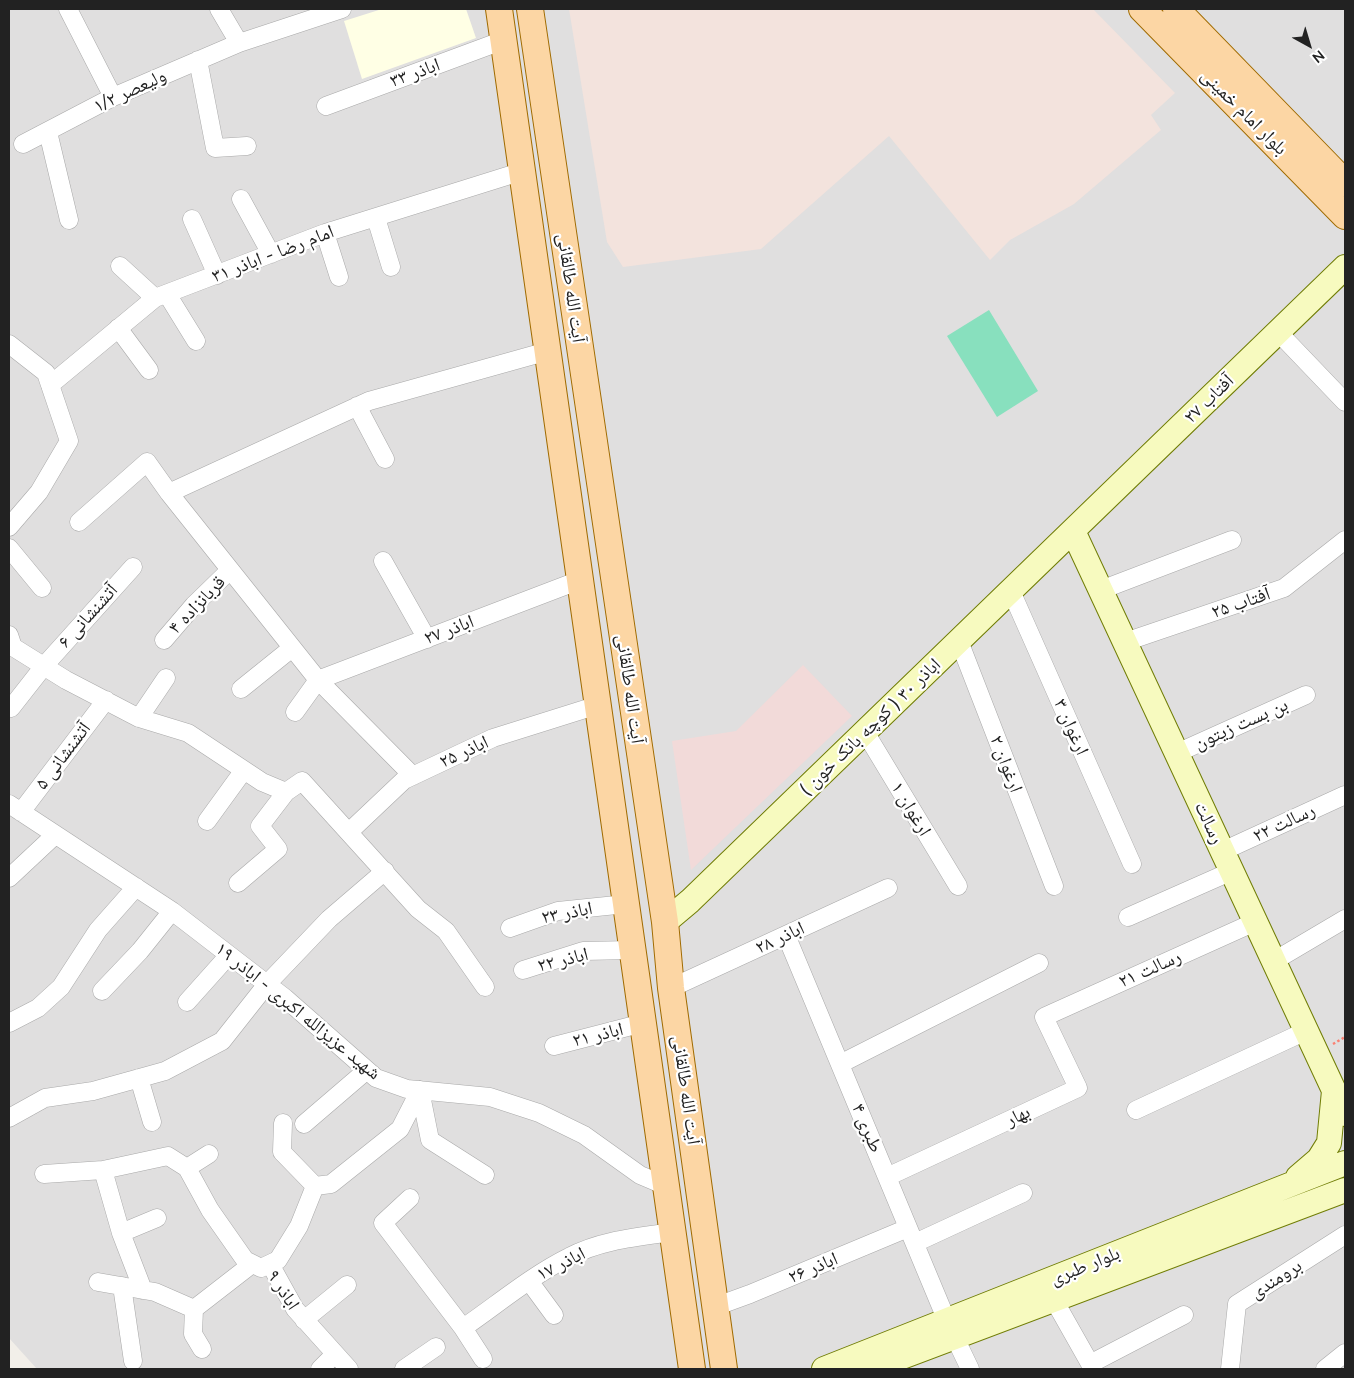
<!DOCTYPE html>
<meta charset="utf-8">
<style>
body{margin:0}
#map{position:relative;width:1354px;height:1378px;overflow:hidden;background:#f2efe9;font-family:Mulish,sans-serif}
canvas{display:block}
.frame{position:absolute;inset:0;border:10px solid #222;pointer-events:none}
.north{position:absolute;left:1284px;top:20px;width:50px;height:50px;-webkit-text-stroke:4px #fff;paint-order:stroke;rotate:141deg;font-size:14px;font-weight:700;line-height:20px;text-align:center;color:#222}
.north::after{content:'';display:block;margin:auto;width:18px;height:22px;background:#222;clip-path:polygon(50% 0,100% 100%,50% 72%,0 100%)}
</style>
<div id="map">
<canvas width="1354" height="1378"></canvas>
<div class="frame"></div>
<div class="north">N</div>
</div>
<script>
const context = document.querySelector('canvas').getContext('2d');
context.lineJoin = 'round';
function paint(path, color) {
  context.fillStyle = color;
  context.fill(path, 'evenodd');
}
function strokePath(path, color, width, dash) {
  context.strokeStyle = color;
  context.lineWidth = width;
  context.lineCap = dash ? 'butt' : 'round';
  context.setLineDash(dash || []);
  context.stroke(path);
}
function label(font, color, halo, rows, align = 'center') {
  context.font = font + ' Mulish,"Noto Naskh Arabic",sans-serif';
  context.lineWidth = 4.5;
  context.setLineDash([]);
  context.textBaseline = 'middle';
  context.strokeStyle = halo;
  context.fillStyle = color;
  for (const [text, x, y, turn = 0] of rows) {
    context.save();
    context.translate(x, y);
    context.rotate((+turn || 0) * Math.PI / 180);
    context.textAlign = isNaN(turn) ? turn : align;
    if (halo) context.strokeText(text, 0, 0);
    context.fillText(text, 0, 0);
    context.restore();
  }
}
const residential = new Path2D(`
 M9,9H1345V1369H37L9,1338Z`);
const commercial = new Path2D(`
 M803,665L852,716L691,870L672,741L736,731Z`);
const education = new Path2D(`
 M382,9H466L476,38L362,79L344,21Z`);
const military = new Path2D(`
 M569,9H1093L1175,93L1151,115L1161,130L1074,204L1010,240L990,260L889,136L761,249L623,267L607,242Z`);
const pitch = new Path2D(`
 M989,310L1038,391L997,417L947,336Z`);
const path = new Path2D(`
 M1333,1044L1345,1037`);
const minor = new Path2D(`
 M68,9L113,97
 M219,9L239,43L342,9
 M198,60L215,148L247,146
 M326,106L504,40
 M48,132L69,220
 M23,144L113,97L239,43
 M241,199L271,254
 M376,218L391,267
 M192,219L217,275
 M325,233L339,277
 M120,266L155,298
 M167,294L196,341
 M118,328L149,370
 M1278,332L1345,402
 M9,344L46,373L69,441L39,492L9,527
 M50,385L155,298L325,233L523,171
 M357,406L385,459
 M169,493L369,401L548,351
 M79,522L147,462L169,493L318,680L413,776
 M9,548L42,588
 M383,561L427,639
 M1101,590L1232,540
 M1011,591L1132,864
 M9,635L13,647L66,680L139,718L188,733L262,782L286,792L302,781L418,909L446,931L485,987
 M164,640L194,605L230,570
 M959,641L1054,886
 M1125,642L1284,588L1345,540
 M241,689L292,648
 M11,708L44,666L133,567
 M295,712L318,680L580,580
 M139,718L166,678
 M865,732L958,886
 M1177,753L1306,695
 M9,804L172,911L285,998L376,1078L407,1089L490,1097L539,1113L584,1135L640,1175L666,1186
 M21,812L106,700
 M207,821L244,770
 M349,832L404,780L493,738L598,705
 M1223,851L1345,795
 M9,878L55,835
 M238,883L278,849L260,826L286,792
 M1128,917L1232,871
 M510,928L558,911L626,904
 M786,935L947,1321L970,1369
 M1274,961L1345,919
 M523,970L583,951L632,950
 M671,988L888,888
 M102,991L140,951L172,911
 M187,1002L229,955
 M9,1023L38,1008L61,987L98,930L136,887
 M554,1046L643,1023
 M840,1064L1039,963
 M139,1078L152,1122
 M420,1090L430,1140L485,1175
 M1136,1110L1306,1031
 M9,1118L45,1098L93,1091L165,1071L222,1041L267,984L329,919L385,871
 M283,1123L282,1152L315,1186L331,1184L400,1129L420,1090
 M304,1124L367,1070
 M187,1168L210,1210L245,1260L261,1268L278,1260L299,1226L315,1186
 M103,1170L121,1233L143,1290
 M44,1174L103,1170L168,1156L187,1168L209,1154
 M887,1177L1078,1088L1044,1017L1255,922
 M410,1198L383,1223L463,1328L483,1359
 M121,1233L157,1218
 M915,1243L1023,1193
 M270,1264L295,1309L349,1369
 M529,1281L554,1315
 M98,1282L155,1292L194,1309L252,1264
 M122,1286L133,1361
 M1054,1300L1093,1369
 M717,1306L750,1294L908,1228
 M194,1309L193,1334L202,1349
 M304,1320L347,1285
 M463,1328C498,1304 531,1276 569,1257C601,1240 638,1237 673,1232
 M1090,1364L1184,1315
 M320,1369L335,1354
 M404,1369L436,1347
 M1230,1369L1237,1304L1345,1235
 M1325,1369L1345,1353`);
const secondary = new Path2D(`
 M1073,531L1345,1114
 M665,922L690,901L1345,267
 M1298,1177L1319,1159L1329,1143L1334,1091
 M824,1369L1345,1163
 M870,1369L1345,1190`);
const primary = new Path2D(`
 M499,9L692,1369
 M530,9L665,922L671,988L724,1369
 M1142,9L1345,216
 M1176,9L1345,183`);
const streetNames = [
 ["اباذر ۳۳",415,73,-20],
 ["ولیعصر ۱/۲",130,91,-25],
 ["بلوار امام خمینی",1244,112,45],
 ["امام رضا - اباذر ۳۱",273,254,-21],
 ["آیت الله طالقانی",571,288,82],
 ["آفتاب ۲۷",1209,399,-44],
 ["آفتاب ۲۵",1241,603,-19],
 ["قربانزاده ۴",197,605,-46],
 ["آتشنشانی ۶",88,616,-48],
 ["اباذر ۲۷",449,630,-21],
 ["آیت الله طالقانی",630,689,82],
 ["بن بست زیتون",1241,724,-24],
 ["اباذر ۳۰ ( کوچه بانک خون )",870,727,-44],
 ["ارغوان ۳",1071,727,66],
 ["اباذر ۲۵",464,752,-25],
 ["آتشنشانی ۵",63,756,-53],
 ["ارغوان ۲",1006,764,69],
 ["ارغوان ۱",911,809,59],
 ["رسالت",1209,823,65],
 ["رسالت ۲۲",1284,823,-25],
 ["اباذر ۲۳",567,913,-11],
 ["اباذر ۲۸",780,938,-25],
 ["اباذر ۲۲",563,960,-14],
 ["رسالت ۲۱",1150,969,-24],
 ["شهید عزیزالله اکبری - اباذر ۱۹",298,1011,39],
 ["اباذر ۲۱",598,1035,-14],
 ["آیت الله طالقانی",686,1090,82],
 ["بهار",1018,1116,-25],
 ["طبری ۴",867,1128,67],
 ["اباذر ۱۷",561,1264,-27],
 ["بلوار طبری",1085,1266,-22],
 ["اباذر ۲۶",813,1268,-23],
 ["برومندی",1276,1279,-32],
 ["اباذر ۹",283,1290,57]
];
paint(residential, '#e0dfdf');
paint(commercial, '#f2dad9');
paint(education, '#ffffe5');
paint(military, '#f3e3dd');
paint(pitch, '#88e0be');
strokePath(minor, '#a9a9a9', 19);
strokePath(secondary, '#707d05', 26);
strokePath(primary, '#a06b00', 28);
strokePath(path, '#fa8072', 2.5, [2.5, 2.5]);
strokePath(minor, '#fff', 18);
strokePath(secondary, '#f7fabf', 24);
strokePath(primary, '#fcd6a4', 26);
label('19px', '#222', '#fff', streetNames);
</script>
